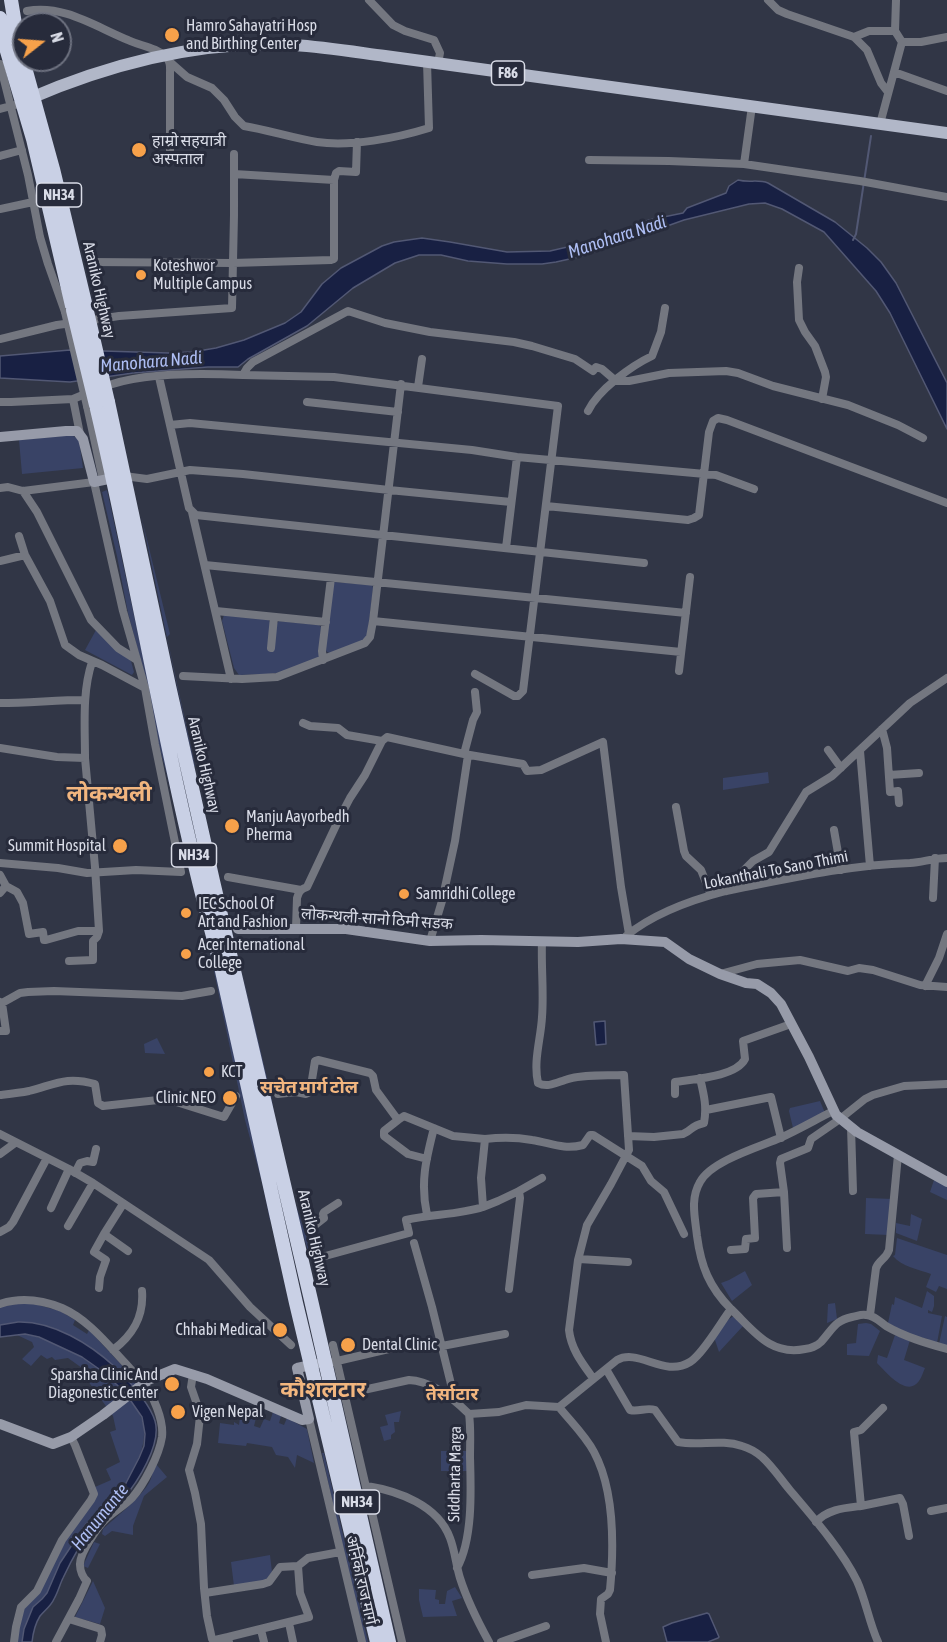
<!DOCTYPE html>
<meta charset="utf-8">
<style>
body{margin:0}
#map{position:relative;width:947px;height:1642px;overflow:hidden;background:#313646;font-family:"Asap Condensed",sans-serif}
canvas{display:block}
.north{position:absolute;left:12px;top:12px;width:60px;height:60px;box-sizing:border-box;background:#272b3b;border:2px solid #6e7280;border-radius:50%;rotate:73deg;font-size:16px;font-weight:700;line-height:24px;text-align:center;color:#d9dce7}
.north::after{content:'';display:block;margin:auto;width:21px;height:27px;background:#f7a14a;clip-path:polygon(50% 0,100% 100%,50% 72%,0 100%)}
</style>
<div id="map">
<canvas width="947" height="1642"></canvas>
<div class="north">N</div>
</div>
<script>
const context = document.querySelector('canvas').getContext('2d');
context.lineJoin = 'round';
function paint(path, color) {
  context.fillStyle = color;
  context.fill(path, 'evenodd');
}
function strokePath(path, color, width, dash) {
  context.strokeStyle = color;
  context.lineWidth = width;
  context.lineCap = dash ? 'butt' : 'round';
  context.setLineDash(dash || []);
  context.stroke(path);
}
function label(font, color, halo, rows, align = 'center') {
  context.font = font + ' "Asap Condensed","Noto Sans Devanagari",sans-serif';
  context.lineWidth = 6;
  context.setLineDash([]);
  context.textBaseline = 'middle';
  context.strokeStyle = halo;
  context.fillStyle = color;
  for (const [text, x, y, turn = 0] of rows) {
    context.save();
    context.translate(x, y);
    context.rotate((+turn || 0) * Math.PI / 180);
    context.textAlign = isNaN(turn) ? turn : align;
    if (halo) context.strokeText(text, 0, 0);
    context.fillText(text, 0, 0);
    context.restore();
  }
}
const green = new Path2D(`
 M72,435L79,440L83,468L22,474L19,440Z
 M107,490L175,805L157,738L148,687L128,613L117,556L102,492Z
 M141,515L170,634L167,637L195,766H194Z
 M335,582L372,585L373,588L367,639L330,653L327,652L325,649L333,584Z
 M224,615L268,619L270,622L277,623L279,621L319,625L321,627L319,657L318,659L283,672L269,674L239,675L234,668L222,621Z
 M96,630L131,661L134,672L132,675L85,650Z
 M768,772L769,783L723,790V778Z
 M212,962H213L271,1217L270,1221L263,1186L245,1120Z
 M241,967L271,1095L276,1124L295,1203L314,1259L311,1260L293,1204Z
 M157,1038L165,1054L145,1053L144,1044Z
 M820,1101L825,1113L793,1128L789,1111L790,1108Z
 M935,1177L947,1184V1200L930,1192Z
 M866,1198L893,1199L889,1235L865,1234Z
 M911,1214L922,1219L917,1241L896,1233V1223L910,1226Z
 M897,1238L947,1255V1289L939,1286L936,1292L926,1287L931,1274C918,1269 902,1267 893,1256L895,1255Z
 M745,1271L752,1285L732,1301L721,1283L729,1280Z
 M927,1291L934,1296V1306L932,1312L928,1310V1313L942,1316L937,1343L928,1340V1339L910,1335L888,1323L892,1304L894,1305L895,1297L922,1308Z
 M27,1302L60,1311L75,1320L73,1325L87,1334L89,1330L139,1384L134,1387L99,1353L72,1337L49,1326L17,1322L0,1325V1307Z
 M835,1303L837,1319L827,1323L828,1304Z
 M735,1316L743,1326L719,1352L714,1337C720,1330 726,1318 735,1316Z
 M945,1316L947,1317V1347L939,1344Z
 M866,1323L871,1324L880,1331L869,1356L847,1355V1344L856,1343L858,1324Z
 M25,1334C59,1341 92,1360 117,1384C145,1413 153,1433 133,1470C128,1479 123,1489 116,1497C108,1506 96,1512 88,1521C81,1529 76,1539 71,1549C63,1563 54,1578 47,1593C44,1597 40,1600 37,1604C29,1616 24,1629 22,1642H16L23,1607L44,1577L95,1487L111,1480L106,1469L120,1462L110,1432L116,1430L113,1416L83,1374L82,1368L68,1358L55,1360L52,1357L47,1359L41,1355L31,1366L22,1359L34,1347L32,1342L17,1335Z
 M895,1335L910,1340L904,1360L925,1368C923,1372 922,1377 919,1381C907,1398 886,1372 877,1363L878,1355L887,1358Z
 M401,1411L399,1422H394L395,1432L391,1435V1439L384,1441L380,1427L388,1425L385,1415Z
 M273,1412L281,1416L279,1423L284,1425L287,1418L307,1429L314,1463L297,1455L295,1468L288,1457L276,1455L272,1447L247,1443L246,1446L218,1443L220,1423L234,1425V1422L239,1425L240,1417L256,1418L254,1426L260,1428L264,1419L270,1421Z
 M441,1451H467L468,1471H441Z
 M322,1453H324L368,1642H364L344,1556Z
 M156,1464L167,1477L144,1496L133,1526V1535L112,1531L105,1536L102,1534L103,1529C116,1517 142,1497 150,1481C153,1475 151,1470 156,1464Z
 M94,1542L100,1544L88,1568L83,1566Z
 M270,1555L272,1572L266,1580L234,1586L231,1562Z
 M93,1581L105,1608L100,1624L75,1617Z
 M455,1587L462,1598L452,1601L457,1616L423,1617L419,1600V1589L436,1590L435,1599L439,1600V1604H445L447,1591Z`);
const water = new Path2D(`
 M738,180C749,183 758,179 768,183L835,222L867,248L881,262L896,283L947,383V429L890,313L876,291L824,232L782,209L765,203L749,204L684,220L583,256L556,262L542,264H507L468,261L441,255H419L395,263L353,288L307,326L248,359L238,367H208L133,373L70,382L0,378V356L70,350L169,353L192,352L216,348L244,340L285,323L301,312L322,284L341,268L382,246L394,242L422,238L450,242L507,252L550,251L606,238L649,220L683,213L687,208L726,193L729,186Z
 M605,1021L606,1044L596,1045L594,1022Z
 M18,1322C53,1321 90,1344 115,1367C128,1380 150,1404 155,1421C162,1444 137,1483 123,1499C114,1509 101,1516 93,1527C81,1542 71,1561 63,1578C60,1584 58,1592 54,1599C51,1606 45,1610 40,1616C35,1624 33,1633 32,1642H22L24,1629L33,1607L42,1599L47,1593L60,1563L86,1524L117,1497L125,1485L139,1458L144,1446L145,1434L142,1417L124,1391L99,1369L82,1357L39,1337L25,1334L0,1337V1325Z
 M707,1613L709,1614L719,1637L718,1638L708,1642H667L663,1627L672,1623Z`);
const stream = new Path2D(`
 M853,240L856,234L871,136`);
const street = new Path2D(`
 M369,0L393,25L405,31L434,40L440,53L438,63
 M768,0L778,10L787,14L854,37L867,50L881,83L888,92
 M896,0L895,31L902,42
 M27,11C63,4 96,27 128,40C140,46 156,47 166,57C171,62 170,68 170,75V150
 M854,37L869,31H895
 M170,62L187,77L212,88L224,100L235,117L244,126C268,130 292,138 317,142C350,147 397,138 429,128L427,62
 M0,64L28,175L40,237L48,264L65,312
 M894,72L947,91
 M0,109L15,105
 M880,124L902,42H921L947,37
 M0,156L22,150
 M589,160L669,161L744,164L860,181L947,197
 M744,164L752,106
 M234,174L334,180
 M0,209L33,202
 M90,262L233,263L331,260L334,259V180L336,173L339,171L356,172L357,142
 M799,268L797,282L799,320L805,332L815,346L825,372L826,377L822,399
 M86,321L119,316L232,308L234,215V154
 M0,339L57,325L72,323
 M243,375L334,377L558,406L523,691L518,696H514L475,674
 M159,377L189,508L196,515L644,563
 M401,384L373,621L681,652
 M104,387C140,372 203,373 243,375L247,368L253,362L348,311L385,323L430,332L514,342L532,346L575,359L593,371L596,367L602,369L616,381H629L669,373L726,371L738,373L773,386L848,405L898,425L923,438
 M418,387L422,359
 M73,399L80,434
 M0,402H11L73,399L90,392
 M307,402L398,412
 M87,406L103,480
 M588,411C598,390 631,366 652,356L661,332L665,308
 M170,425L190,423L472,450L517,457L716,475L754,489
 M124,476L147,479L190,470L243,474L389,490L511,502
 M0,488L8,487L23,491L94,482L123,611L145,688L155,744L181,872L136,870L87,873L58,868L0,863
 M23,491L37,512L91,620L118,648L137,660
 M546,506L688,520L694,518L699,515L709,432L713,421L718,418L727,420L947,503
 M192,512L231,679
 M19,536L25,555
 M506,548L517,457
 M0,561L25,555L50,601L65,645L79,655L102,665L145,688
 M205,565L686,613
 M216,611L326,622
 M271,648L274,617
 M323,660L322,651L331,578
 M679,671L690,577
 M183,676L242,679L277,677L365,643L370,637L373,621
 M0,703C29,703 57,700 85,700
 M303,723L310,726L338,728L347,735L382,741L387,737L464,754L523,764L527,771L541,770L603,742L621,887L629,934
 M882,729L887,748L890,792L898,791L899,803
 M0,748L57,757L85,758L95,867L99,931L97,937L93,941V960L69,961
 M828,750L841,768
 M860,751L870,866
 M464,754L473,720L477,712L475,692
 M85,758C85,726 82,692 92,662
 M889,775L919,773
 M676,807L684,851L686,856L701,870L711,895
 M834,830L841,870
 M0,875L6,886L17,892L23,903L29,934L43,932L44,940H46L78,931H99
 M228,877L301,890
 M726,891L730,884L753,861L769,852L806,792L832,776L910,703L947,678
 M0,893L6,886
 M933,898L935,858
 M296,928L297,898C299,891 301,889 307,887L339,819L350,798L365,775L382,741
 M626,936C654,913 691,900 726,891C787,879 848,865 910,863C923,862 934,858 947,858
 M430,941L442,901L455,841L468,755
 M542,941C541,967 544,992 542,1017C541,1038 533,1061 538,1083C547,1088 556,1083 565,1080C583,1074 605,1076 624,1075L629,1150L611,1184L587,1225L578,1260L569,1330C571,1349 582,1363 593,1378
 M720,974L757,964L800,960L848,971L859,968L873,970L920,985L947,987
 M925,986L939,958L947,934
 M0,1002L2,1003L20,993L28,992L54,991L182,996L211,991
 M0,1031H6L2,1003
 M278,1094L296,1092L306,1094L310,1092L315,1061L318,1060L370,1073L373,1076L376,1090L398,1120L404,1116L453,1136L485,1139L481,1178L483,1207C458,1215 431,1214 406,1220L409,1233L318,1258
 M675,1094V1082C693,1079 736,1077 745,1059L743,1041L791,1024
 M0,1095C9,1094 19,1093 29,1091C56,1084 66,1076 95,1084L98,1103L103,1106L158,1100H170L224,1117L236,1096
 M706,1110L771,1097L781,1138
 M398,1120L384,1131V1136L408,1154L427,1159
 M851,1127L853,1191
 M0,1134L69,1169L93,1183L209,1260L250,1307L291,1345
 M628,1136L654,1137L683,1134C693,1130 690,1126 704,1123C707,1107 704,1095 700,1078
 M485,1139C501,1137 516,1137 532,1140C551,1143 563,1150 583,1145L590,1135H593L642,1166L651,1181L664,1192L684,1234
 M0,1154L15,1143
 M75,1173L80,1163L87,1161L93,1162L96,1149
 M519,1191L542,1178
 M784,1192L787,1248
 M123,1204L104,1234L128,1251
 M483,1207L498,1201L519,1191L520,1198L509,1289
 M51,1208L69,1169
 M427,1215C420,1183 426,1159 434,1128
 M68,1226L93,1183
 M308,1228L315,1225L324,1218L323,1214L324,1212L338,1203
 M0,1232L9,1227L13,1222L47,1158
 M414,1243L432,1307L450,1380L452,1389L449,1396
 M731,1250L745,1249L746,1239L755,1238L753,1198L756,1194L784,1192L780,1163L781,1159L808,1148L811,1139L840,1119L865,1099L873,1095L904,1086L947,1084
 M579,1259L628,1262
 M99,1288L100,1277L106,1260L94,1252L104,1234
 M0,1304C21,1297 42,1300 62,1308C89,1320 108,1345 127,1365C132,1371 138,1376 143,1382C153,1395 164,1420 162,1437C159,1456 144,1484 132,1498C124,1506 115,1511 107,1518C98,1526 79,1554 80,1565C80,1571 83,1578 87,1581L79,1599L56,1642
 M731,1309C709,1287 701,1266 697,1236C695,1217 690,1199 700,1182C711,1161 759,1147 780,1138C798,1130 815,1120 833,1111
 M870,1315L876,1268C879,1260 886,1259 889,1250L898,1155
 M333,1345L402,1642
 M442,1346L505,1334
 M113,1350C133,1335 144,1317 142,1291
 M333,1362L393,1348
 M606,1369L630,1410C639,1412 647,1407 655,1410L678,1442C699,1446 721,1439 742,1446C749,1448 756,1452 762,1457C772,1466 780,1478 789,1489C811,1515 842,1550 857,1581C866,1601 869,1622 878,1642
 M193,1374L191,1387L199,1410L200,1416L197,1444L189,1470L195,1493L201,1524L204,1588L207,1616L212,1639L215,1640L228,1637L229,1642
 M345,1394L409,1380C431,1381 454,1399 469,1414
 M559,1407C571,1422 585,1435 594,1452C615,1491 614,1547 610,1590L608,1594L601,1599L600,1614L606,1642
 M469,1414L499,1412L526,1405L559,1407L617,1360C639,1348 664,1378 690,1362C703,1354 721,1322 731,1309C754,1331 770,1356 805,1349C811,1348 816,1347 821,1342C833,1329 834,1321 852,1317C857,1316 862,1314 866,1315C874,1315 880,1322 886,1326C905,1337 926,1343 947,1349
 M309,1419L362,1642
 M367,1486C398,1491 438,1505 450,1538C455,1551 456,1565 460,1578C467,1600 478,1622 489,1642
 M861,1506L900,1498L903,1504L909,1536
 M931,1511L947,1508
 M816,1522C828,1509 844,1508 861,1506L854,1432L861,1430L883,1408
 M457,1568C473,1539 471,1490 470,1457C470,1443 471,1428 469,1414
 M532,1575L584,1568L612,1573
 M205,1593L263,1584L269,1582L280,1567L298,1566L308,1558L340,1552
 M69,1619L101,1629L102,1635L100,1642
 M289,1623L293,1642
 M261,1630L264,1642
 M228,1637L309,1617L300,1593L298,1566
 M14,1642L16,1627L21,1607L37,1591L62,1540L91,1500L94,1494L75,1445L71,1437
 M501,1642L546,1626`);
const secondary = new Path2D(`
 M0,437L66,431H77L83,439L94,482L118,477
 M238,929H346L430,941L481,940L578,942L621,939L665,942L689,959L720,974L746,983L757,984L771,993L781,1004L809,1057L836,1115L857,1132L947,1182
 M0,1424L53,1444L71,1437L103,1415L148,1380L175,1369L207,1379L302,1420L309,1419L297,1368L316,1364`);
const primary = new Path2D(`
 M26,100C109,64 202,40 294,45C324,47 355,52 385,56L947,133`);
const highway = new Path2D(`
 M11,0L18,42L53,169L86,307
 M0,18L4,41L33,139L73,310
 M108,402L169,686L213,881L311,1300L389,1642
 M96,405C140,590 169,779 220,962L296,1303L377,1642`);
const streetBridge = new Path2D(`
 M65,312L87,406`);
const highwayBridge = new Path2D(`
 M86,307L108,402
 M73,310L96,405`);
const markers = [
 [172,35,8,"#f7a14a"],
 [139,150,8,"#f7a14a"],
 [141,275,6,"#f7a14a"],
 [232,826,8,"#f7a14a"],
 [120,846,8,"#f7a14a"],
 [404,894,6,"#f7a14a"],
 [186,913,6,"#f7a14a"],
 [186,954,6,"#f7a14a"],
 [209,1072,6,"#f7a14a"],
 [230,1098,8,"#f7a14a"],
 [280,1330,8,"#f7a14a"],
 [348,1345,8,"#f7a14a"],
 [172,1384,8,"#f7a14a"],
 [178,1412,8,"#f7a14a"]
];
const shields = [
 [508,73,33],
 [59,195,45],
 [194,855,45],
 [357,1502,45]
];
const shieldNames = [
 ["F86",508,73],
 ["NH34",59,195],
 ["NH34",194,855],
 ["NH34",357,1502]
];
const poiNames = [
 ["Hamro Sahayatri Hosp",186,26],
 ["and Birthing Center",186,44],
 ["हाम्रो सहयात्री",152,141],
 ["अस्पताल",152,159],
 ["Koteshwor",153,266],
 ["Multiple Campus",153,284],
 ["Manju Aayorbedh",246,817],
 ["Pherma",246,835],
 ["Summit Hospital",106,846,"right"],
 ["Samridhi College",416,894],
 ["IEC School Of",198,904],
 ["Art and Fashion",198,922],
 ["Acer International",198,945],
 ["College",198,963],
 ["KCT",221,1072],
 ["Clinic NEO",216,1098,"right"],
 ["Chhabi Medical",266,1330,"right"],
 ["Dental Clinic",362,1345],
 ["Sparsha Clinic And",158,1375,"right"],
 ["Diagonestic Center",158,1393,"right"],
 ["Vigen Nepal",192,1412]
];
const streetNames = [
 ["Araniko Highway",99,290,77],
 ["Araniko Highway",204,765,77],
 ["Lokanthali To Sano Thimi",776,870,-11],
 ["लोकन्थली-सानो ठिमी सडक",377,919,4],
 ["Araniko Highway",314,1238,77],
 ["Siddharta Marga",455,1474,-89],
 ["अर्निको राज मार्ग",361,1580,77]
];
const waterNames = [
 ["Manohara Nadi",617,237,-18],
 ["Manohara Nadi",151,362,-5],
 ["Hanumante",100,1517,-51]
];
const neighbourhoodNames = [
 ["सचेत मार्ग टोल",309,1087],
 ["तेर्साटार",452,1394]
];
const districtNames = [
 ["लोकन्थली",109,794],
 ["कौशलटार",323,1390]
];
paint(green, '#394366');
paint(water, '#182043');
strokePath(water, '#525874', 1.5);
strokePath(stream, '#525874', 2);
strokePath(street, '#747780', 8);
strokePath(secondary, '#979ba9', 10);
strokePath(primary, '#b1b7c8', 12);
strokePath(highway, '#c9d0e5', 14);
strokePath(streetBridge, '#747780', 8);
strokePath(highwayBridge, '#c9d0e5', 14);
for (const [x, y, r, color] of markers) {
  const dot = new Path2D();
  dot.arc(x, y, r, 0, 2 * Math.PI);
  context.fillStyle = color;
  context.fill(dot);
  strokePath(dot, '#272b3b', 2);
}
for (const [x, y, w] of shields) {
  const box = new Path2D();
  box.roundRect(x - w / 2, y - 12, w, 24, 4.5);
  context.fillStyle = '#272b3b';
  context.fill(box);
  strokePath(box, '#d9dce7', 1.5);
}
label('bold 15px', '#d9dce7', null, shieldNames);
label('16px', '#d9dce7', '#272b3b', poiNames, 'left');
label('16px', '#d9dce7', '#272b3b', streetNames);
label('italic 18px', '#aebef4', '#272b3b', waterNames);
label('bold 18px', '#f2b67f', '#272b3b', neighbourhoodNames);
label('bold 22px', '#f2b67f', '#272b3b', districtNames);
</script>
